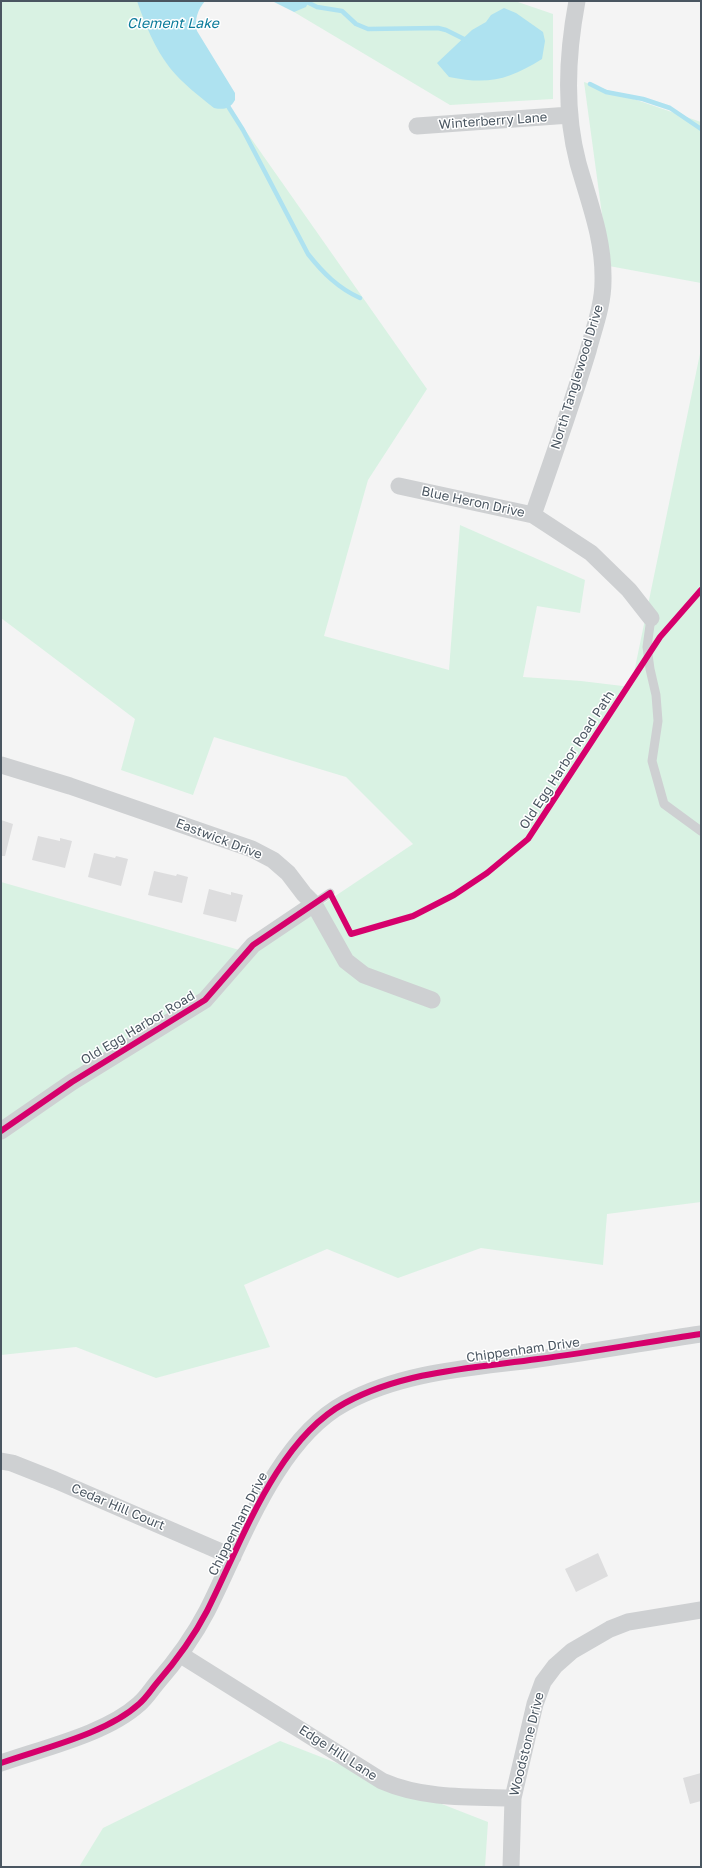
<!DOCTYPE html>
<style>
body{margin:0}
#map{position:relative;width:702px;height:1868px;overflow:hidden;background:#f4f4f4;font-family:"Golos Text",sans-serif}
canvas{display:block}
.frame{position:absolute;inset:0;border:2px solid #4a5661;pointer-events:none}
</style>
<div id="map">
<canvas width="702" height="1868"></canvas>
<div class="frame"></div>
</div>
<script>
const context = document.querySelector('canvas').getContext('2d');
context.lineJoin = 'round';
function paint(path, color) {
  context.fillStyle = color;
  context.fill(path, 'evenodd');
}
function strokePath(path, color, width, dash) {
  context.strokeStyle = color;
  context.lineWidth = width;
  context.lineCap = dash ? 'butt' : 'round';
  context.setLineDash(dash || []);
  context.stroke(path);
}
function label(font, color, halo, rows, align = 'center') {
  context.font = font + ' "Golos Text",sans-serif';
  context.lineWidth = 3;
  context.setLineDash([]);
  context.textBaseline = 'middle';
  context.strokeStyle = halo;
  context.fillStyle = color;
  for (const [text, x, y, turn = 0] of rows) {
    context.save();
    context.translate(x, y);
    context.rotate((+turn || 0) * Math.PI / 180);
    context.textAlign = isNaN(turn) ? turn : align;
    if (halo) context.strokeText(text, 0, 0);
    context.fillText(text, 0, 0);
    context.restore();
  }
}
const green = new Path2D(`
 M1,1H142L165,61L229,107L427,389L368,480L324,636L449,670L460,525L585,580L580,613L537,606L523,677L581,681L631,687L701,349V1202L607,1214L603,1265L481,1248L398,1278L327,1249L244,1285L270,1347L156,1378L76,1347L1,1355V882L250,953L413,844L346,777L214,737L193,795L121,770L135,719L1,618Z
 M297,1H515L553,14V99L450,105L294,12Z
 M584,82L701,122V283L609,266Z
 M280,1741L488,1822L485,1867H79L103,1828Z`);
const water = new Path2D(`
 M137,1H205C198,9 194,20 197,31L235,93V100C230,109 223,110 214,108C199,96 182,83 170,68C155,49 145,24 137,1Z
 M272,1H309L306,7L294,12Z
 M504,8L516,13L543,32L545,41L542,59C508,80 489,85 449,77L437,63L472,30L486,22L491,15Z`);
const stream = new Path2D(`
 M305,1L317,7L342,11L356,24L368,29L438,28L446,30L468,41
 M590,84L606,92L643,99L670,108L701,129
 M226,103L243,130L308,254C323,273 338,288 360,298`);
const building = new Path2D(`
 M1,820L13,824L5,856H1Z
 M38,836L60,841V838L72,841L65,868L32,860Z
 M94,853L115,858L116,856L128,859L121,886L88,877Z
 M154,871L176,876L177,874L188,877L182,903L148,895Z
 M209,889L231,895V892L243,895L236,922L203,914Z
 M598,1553L608,1576L576,1592L565,1569Z
 M701,1773V1801L690,1804L683,1778Z`);
const service = new Path2D(`
 M651,618L647,647L650,669L656,695L658,721L652,761L664,804L701,831
 M314,904L330,893`);
const minor = new Path2D(`
 M417,126L570,115
 M399,486L533,515L591,553L629,590L651,618
 M533,515C552,461 571,407 588,351C594,328 603,305 603,281C604,239 589,202 578,163C564,110 567,54 577,1
 M1,765L70,786L252,849L273,860L288,873L304,894L314,904L346,961L364,975L432,1000
 M1,1131L72,1082L205,1000L253,945L314,904
 M1,1461L12,1463L55,1480L233,1557
 M181,1655L382,1781C423,1799 469,1797 513,1798
 M1,1763C43,1748 106,1734 139,1704C146,1698 151,1690 156,1684C176,1661 193,1638 207,1611C241,1544 276,1440 345,1403C404,1371 473,1368 538,1359C593,1352 647,1342 701,1334
 M511,1867L513,1798L535,1704L543,1682L555,1666L572,1651L610,1629L628,1622L701,1610`);
const cycleway = new Path2D(`
 M1,1131L72,1082L205,1000L253,945L330,893L351,934L413,916L454,895L487,873L528,839L660,637L701,590
 M1,1763C43,1748 106,1734 139,1704C146,1698 151,1690 156,1684C176,1661 193,1638 207,1611C241,1544 276,1440 345,1403C404,1371 473,1368 538,1359C593,1352 647,1342 701,1334`);
const streetNames = [
 ["Winterberry Lane",493,121,-4],
 ["North Tanglewood Drive",577,377,-73],
 ["Blue Heron Drive",473,502,12],
 ["Old Egg Harbor Road Path",567,760,-57],
 ["Eastwick Drive",219,839,21],
 ["Old Egg Harbor Road",138,1028,-31],
 ["Chippenham Drive",523,1350,-8],
 ["Cedar Hill Court",118,1507,23],
 ["Chippenham Drive",238,1524,-63],
 ["Woodstone Drive",527,1744,-76],
 ["Edge Hill Lane",338,1753,33]
];
const waterNames = [
 ["Clement Lake",173,24]
];
paint(green, '#d9f2e3');
paint(water, '#aee2f0');
strokePath(stream, '#aee2f0', 4.5);
paint(building, '#ddddde');
strokePath(service, '#ced0d2', 9);
strokePath(minor, '#ced0d2', 17);
strokePath(cycleway, '#d6006c', 6);
label('13px', '#4a5661', '#fff', streetNames);
label('italic 14px', '#0c7c9b', '#fff', waterNames);
</script>
